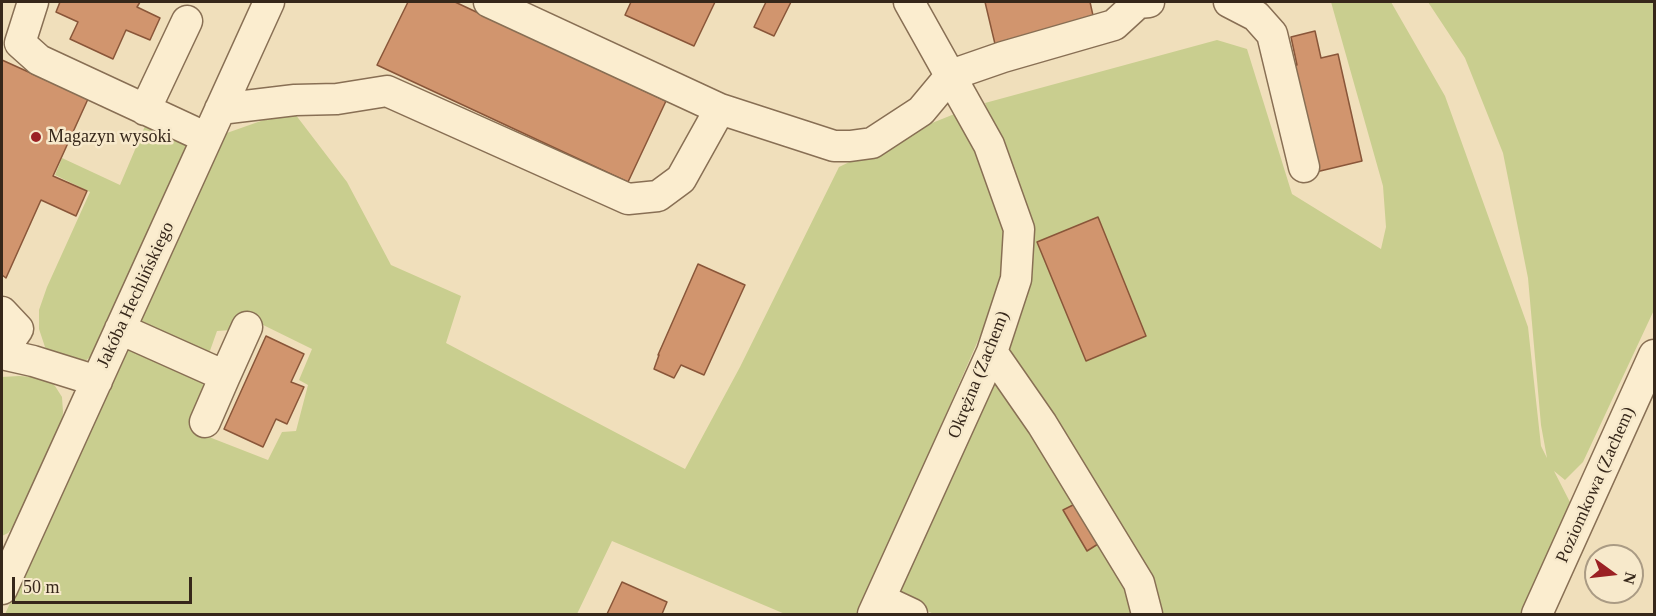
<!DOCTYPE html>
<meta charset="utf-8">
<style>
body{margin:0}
#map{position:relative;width:1656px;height:616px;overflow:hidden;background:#f0dfbb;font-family:Georgia,serif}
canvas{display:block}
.frame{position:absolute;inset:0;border:3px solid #36271a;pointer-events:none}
.north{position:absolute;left:1584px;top:544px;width:60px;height:60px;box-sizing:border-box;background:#f7e9cb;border:2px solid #aa9b84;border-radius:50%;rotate:105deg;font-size:16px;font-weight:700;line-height:24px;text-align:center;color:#36271a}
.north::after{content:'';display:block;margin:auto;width:21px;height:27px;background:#9b2124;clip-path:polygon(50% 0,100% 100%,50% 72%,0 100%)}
.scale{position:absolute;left:12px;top:577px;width:180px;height:27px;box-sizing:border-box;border:3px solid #36271a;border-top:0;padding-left:8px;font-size:18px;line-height:21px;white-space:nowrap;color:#36271a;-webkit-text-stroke:4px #f7e9cb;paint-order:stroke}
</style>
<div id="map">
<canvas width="1656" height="616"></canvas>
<div class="frame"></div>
<div class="north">N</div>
<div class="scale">50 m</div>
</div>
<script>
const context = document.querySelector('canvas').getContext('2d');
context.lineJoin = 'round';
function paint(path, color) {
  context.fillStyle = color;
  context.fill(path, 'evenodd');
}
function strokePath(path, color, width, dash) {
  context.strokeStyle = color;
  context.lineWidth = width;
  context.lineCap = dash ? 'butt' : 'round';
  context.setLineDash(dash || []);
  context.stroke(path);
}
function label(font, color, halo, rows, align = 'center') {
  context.font = font + ' Georgia,serif';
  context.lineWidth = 5;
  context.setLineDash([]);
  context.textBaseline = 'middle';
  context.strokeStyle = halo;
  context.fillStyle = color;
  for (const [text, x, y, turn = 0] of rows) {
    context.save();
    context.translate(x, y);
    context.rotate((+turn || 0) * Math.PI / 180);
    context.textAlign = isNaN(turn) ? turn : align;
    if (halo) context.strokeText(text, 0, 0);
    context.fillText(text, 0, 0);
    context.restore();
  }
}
const green = new Path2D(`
 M1331,2H1391L1445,96L1528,327L1541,446L1547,458L1541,425L1528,278L1503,153L1465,58L1428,2H1654V310L1583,462L1565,480L1554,471L1573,508L1526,614H934L896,597L1027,274L1016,190L985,103L1217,40L1247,49L1292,194L1381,249L1386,227L1383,186Z
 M292,110L347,182L391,265L461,296L446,343L685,469L740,367L839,167L922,127L957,113L995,195L1005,230L1002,271L993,306L859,614H785L612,541L577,614H5L130,347L211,382L191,430L268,460L282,432L296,431L308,385L299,380L312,349L251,319L231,330L217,331L206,362L134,326L224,134Z
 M148,119L185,139L188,147L97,352L81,364L50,355L45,347L39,329V310L47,287L90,192L55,175L62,158L120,185Z
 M19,376L33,377L51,382L55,386L62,397L63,412L61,434L24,514L8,533L2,536V377Z`);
const building = new Path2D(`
 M60,2H140L137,7L160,18L150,40L126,30L113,59L70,39L78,22L56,12Z
 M408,2H455L666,101L628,182L377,65Z
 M631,2H715L694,46L625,15Z
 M766,2H791L774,36L754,27Z
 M985,2H1090L1094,20L995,44Z
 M1315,31L1321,58L1338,54L1362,161L1316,172L1292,66L1297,65L1291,37Z
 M2,60L88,99L53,176L87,191L76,216L41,200L6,278L2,275Z
 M1098,217L1146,336L1086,361L1037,242Z
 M698,264L745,285L704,375L681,365L674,378L654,369L659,355H658Z
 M266,336L304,354L291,382L304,387L287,424L276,419L263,447L224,429Z
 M1075,504L1098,544L1087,551L1063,510Z
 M622,582L667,602L662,614H607Z`);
const minor = new Path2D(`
 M33,2L20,43L39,60L207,138
 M489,2L720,109L834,146H850L872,143L921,111L951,75L1003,57L1114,25L1138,3L1149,2
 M1229,2L1256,16L1272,34L1304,167
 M220,109L295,100L337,99L387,91L628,199L658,196L681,179L720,109
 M145,110L187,21
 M2,312L18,329L2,352
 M120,329L225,376L247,327
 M992,352L1042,424L1139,583L1147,614
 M2,354L33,361L97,381
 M205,422L225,376
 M2,589L269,2
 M880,599L912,614
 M873,614L992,352L1016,279L1019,229L989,145L909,2
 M1537,614L1654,355`);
const markers = [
 [36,137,6,"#9b2124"]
];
const poiNames = [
 ["Magazyn wysoki",48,137]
];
const streetNames = [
 ["Jakóba Hechlińskiego",136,295,-65],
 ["Okrężna (Zachem)",979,375,-68],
 ["Poziomkowa (Zachem)",1596,485,-66]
];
paint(green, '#c9ce8f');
paint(building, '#d1956e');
strokePath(building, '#895639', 1.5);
strokePath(minor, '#886f54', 33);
strokePath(minor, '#fbedcf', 30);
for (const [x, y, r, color] of markers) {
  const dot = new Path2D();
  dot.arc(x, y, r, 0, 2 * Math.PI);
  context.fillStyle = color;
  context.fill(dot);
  strokePath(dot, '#f7e9cb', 2);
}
label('18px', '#36271a', '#f7e9cb', poiNames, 'left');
label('18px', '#36271a', '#f7e9cb', streetNames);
</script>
